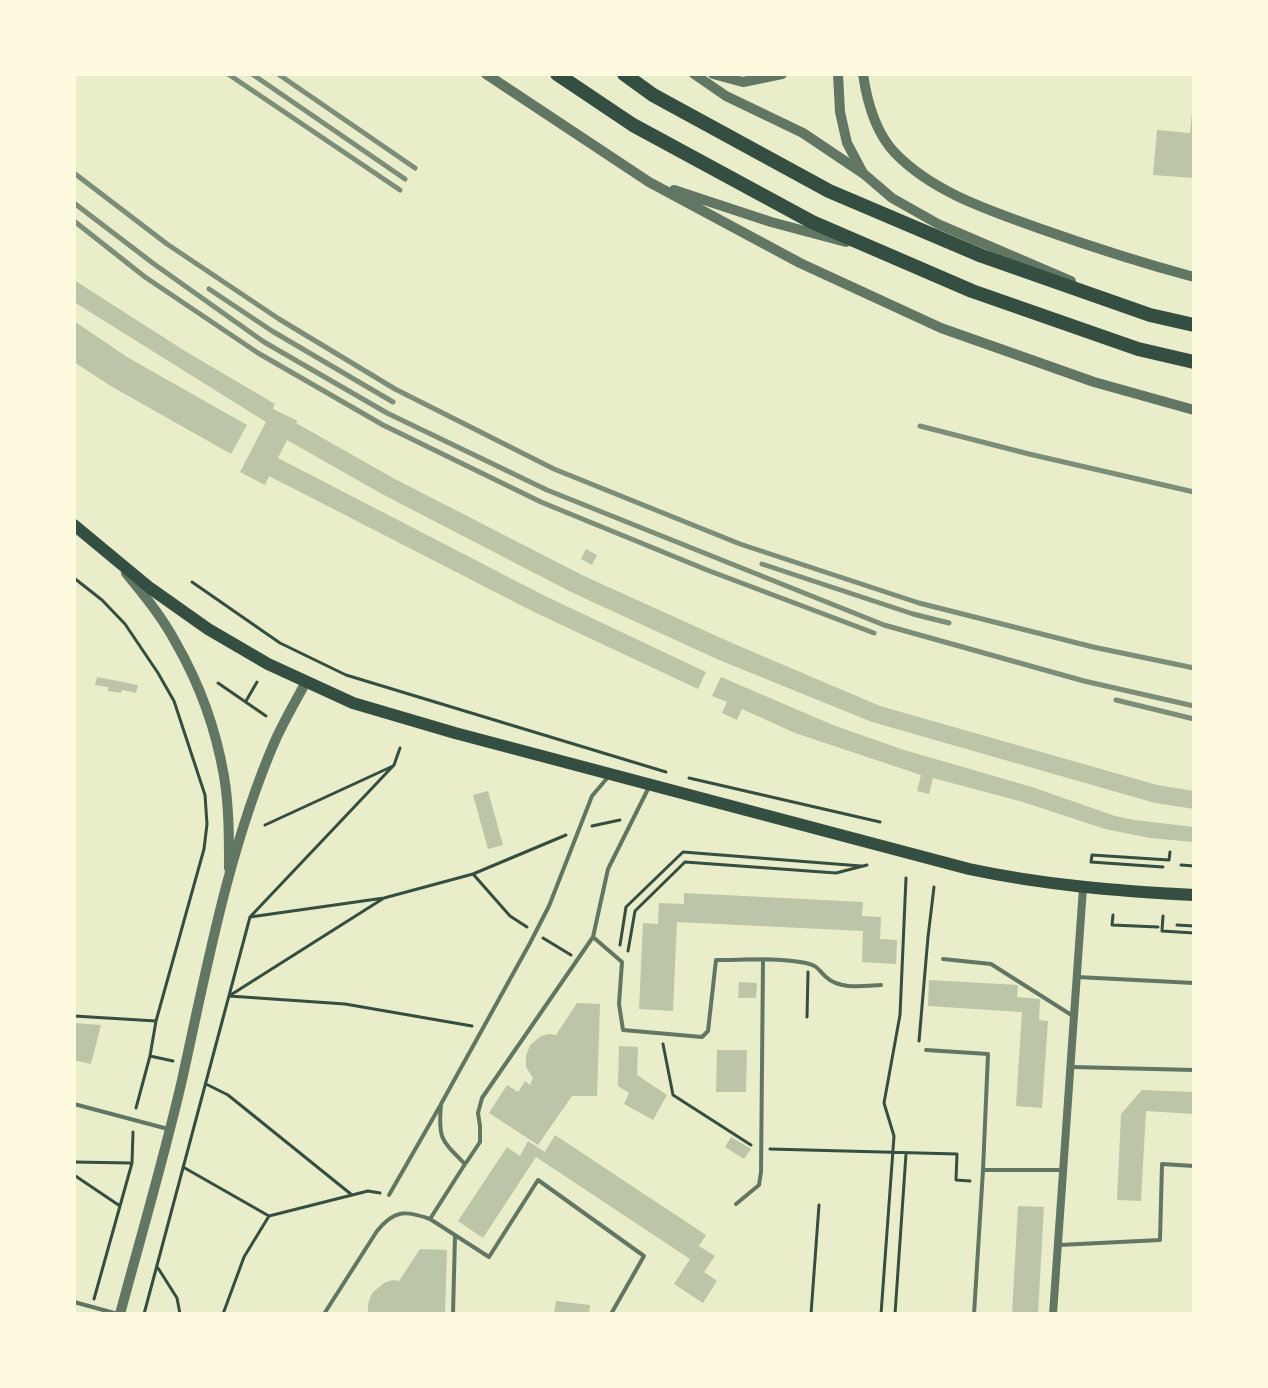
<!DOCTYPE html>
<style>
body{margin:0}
#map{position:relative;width:1268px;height:1388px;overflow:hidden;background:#e9edc9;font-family:"Noto Sans",sans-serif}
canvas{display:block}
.frame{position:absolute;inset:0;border:76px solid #fefae0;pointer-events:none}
</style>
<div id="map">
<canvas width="1268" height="1388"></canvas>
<div class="frame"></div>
</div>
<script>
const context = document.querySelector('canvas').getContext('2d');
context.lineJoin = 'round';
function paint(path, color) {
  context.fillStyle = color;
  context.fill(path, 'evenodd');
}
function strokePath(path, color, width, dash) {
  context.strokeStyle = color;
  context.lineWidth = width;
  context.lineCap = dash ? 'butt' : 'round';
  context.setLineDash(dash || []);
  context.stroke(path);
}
const building = new Path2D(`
 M1192,113H1194V178L1153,175L1157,130L1190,133Z
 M74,280L185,351L275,404L273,409L298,421L296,423L393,478L584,576L732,643L880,706L1157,785L1194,791V809L1155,803L872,722L719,660L573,593L382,494L287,440L278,458L543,595L706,672L698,689L534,612L269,476L265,485L240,472L266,422L74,302Z
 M74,321L127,357L247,425L231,454L109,385L74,362Z
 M586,549L597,555L592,565L581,559Z
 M97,677L138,685L136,693L122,690L121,693L108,691V687L95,685Z
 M721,677L833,725L901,749L1032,787L1115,816L1134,820L1194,827V842L1150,838L1105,829L1023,802L933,778L929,794L917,791L921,775L795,733L742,709L737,720L722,713L727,702L712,696Z
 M488,791L503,845L488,849L473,795Z
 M684,893L863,902L862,916L881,917L880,939L897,940L896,964L862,962L863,931L677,922L673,1011L639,1009L643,923L658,924L659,903L684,904Z
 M929,980L1018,985L1017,997L1040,999L1039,1020L1048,1021L1042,1108L1016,1106L1022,1012L928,1006Z
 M739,982L757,983L756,998H738Z
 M577,1003L600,1004L597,1096H572L538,1145L489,1113L507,1085L518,1092L525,1081L530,1085L533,1078L526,1067V1056L530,1045L541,1036L549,1034L556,1035Z
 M74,1023L101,1025L91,1064L74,1060Z
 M619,1046L638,1047L637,1075L667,1095L653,1120L624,1104L629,1093L618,1086Z
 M717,1050H747L746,1092H716Z
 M1142,1090L1194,1092V1114L1146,1111L1141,1201L1117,1200L1121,1114Z
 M555,1135L706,1235L699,1246L715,1256L704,1272L717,1281L703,1303L674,1284L690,1259L536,1157L483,1238L458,1221L507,1147L520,1156L528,1141L545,1152Z
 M731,1137L751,1149L744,1159L725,1147Z
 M1018,1206L1044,1207L1038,1314H1012Z
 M420,1249L447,1250L445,1314H368V1304L372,1293L384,1283L393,1280L399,1281Z
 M556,1301L590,1305L589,1314H554Z`);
const path = new Path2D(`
 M74,578L102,600L125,624L158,673L174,701L205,795L207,824L204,849L156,1021L150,1056L136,1108
 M192,582L280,643L346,675L666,772
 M218,683L266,716
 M246,701L257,682
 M689,778L880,822
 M265,825L393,766
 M592,826L620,820
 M1181,865L1194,866
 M1163,867L1091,862L1092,855L1169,860L1170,852
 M473,874L510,916L527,927
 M384,898L229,996L345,1004L472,1026
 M1113,915L1112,925L1158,927
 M1163,916L1162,931L1194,933
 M250,917L384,898L473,874L566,835
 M1177,925L1194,926
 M543,938L571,955
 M620,945L626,907L683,852L861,866
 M628,951L635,911L685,862L836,873L867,865
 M74,1016L156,1021
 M807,1017L808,972
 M919,1041L928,937L934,887
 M663,1044L673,1095L751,1145
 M150,1056L173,1061
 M206,1084L228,1095L352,1195
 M770,1149L957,1154L956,1180L970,1181
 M74,1162L130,1163
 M183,1167L269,1216L368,1191L380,1193
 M74,1175L120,1206
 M158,1268L177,1298L180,1314
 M94,1299L132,1163L133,1132
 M144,1314L250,917L394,765L400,748
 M223,1314L244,1257L269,1216
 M811,1314L819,1205
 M881,1314L894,1136L884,1103L900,1015L906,878
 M895,1314L906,1154`);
const service = new Path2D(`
 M609,776L592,796L549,906L530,943L441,1104C438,1139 441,1140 465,1164L430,1219L489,1257L538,1180L644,1256L611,1314
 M649,787L608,869L593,937L622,962L619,1004L623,1030L702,1037L708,1031L716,960C745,960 777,957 806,963C819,966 817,969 826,977C840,990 863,986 881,985
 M943,959L991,964L1073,1016
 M1077,977L1194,983
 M926,1050L988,1054L983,1170L974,1314
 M1072,1067L1194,1070
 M74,1104L168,1129
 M466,1163L480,1142V1126L478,1113L482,1098L593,937
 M983,1170H1061
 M389,1195L440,1106
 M736,1204L759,1185L761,1172L763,960
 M1059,1245L1160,1240L1162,1164L1194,1166
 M74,1302L118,1314
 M324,1314L377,1231C394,1210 405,1210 430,1219
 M453,1314L455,1235`);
const minor = new Path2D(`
 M1053,1314L1083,888`);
const tertiary = new Path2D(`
 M486,74L649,182L800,263L941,328L1094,382L1194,410
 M694,74L726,96L803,133L864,174L892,198L938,224L1071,281
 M713,74L743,82L782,74
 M838,74L840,112L847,143L863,173
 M863,74C867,102 875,132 895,153C934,193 989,210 1041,229C1092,247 1142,263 1194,277
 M674,190L771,222L846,242
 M126,573C144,595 163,618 176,643C199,683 216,730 224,776C229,806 229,837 229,868
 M120,1314C141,1236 164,1158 182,1080C207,967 229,847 275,741C284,721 295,702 306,682`);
const secondary = new Path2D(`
 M74,525L150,588L208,629L268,664L353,703L455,733L969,869C1044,885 1117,891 1194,895`);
const primary = new Path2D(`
 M557,74L633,125L812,222L972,291L1138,349L1194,362
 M624,74L653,95L829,191L982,256L1150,315L1194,325`);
const rail = new Path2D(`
 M228,74L400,190
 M252,74L405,179
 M278,74L415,168
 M74,173L167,244L279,319L395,389L554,469L740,544L919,603L1093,647L1194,668
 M74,203L154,264L264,342L387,413L547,490L884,625L1084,681L1194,706
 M74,221L145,277L258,353L383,425L541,502L707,570L874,633
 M209,289L272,331L393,402
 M920,426L1029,454L1194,492
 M762,564L913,614L949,623
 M1116,700L1194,719`);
paint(building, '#bcc5a7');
strokePath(path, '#344e41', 3);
strokePath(service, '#617663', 4);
strokePath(minor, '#617663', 8);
strokePath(tertiary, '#617663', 10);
strokePath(secondary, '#344e41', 12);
strokePath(primary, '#344e41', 14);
strokePath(rail, '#7c8e77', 5);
</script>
